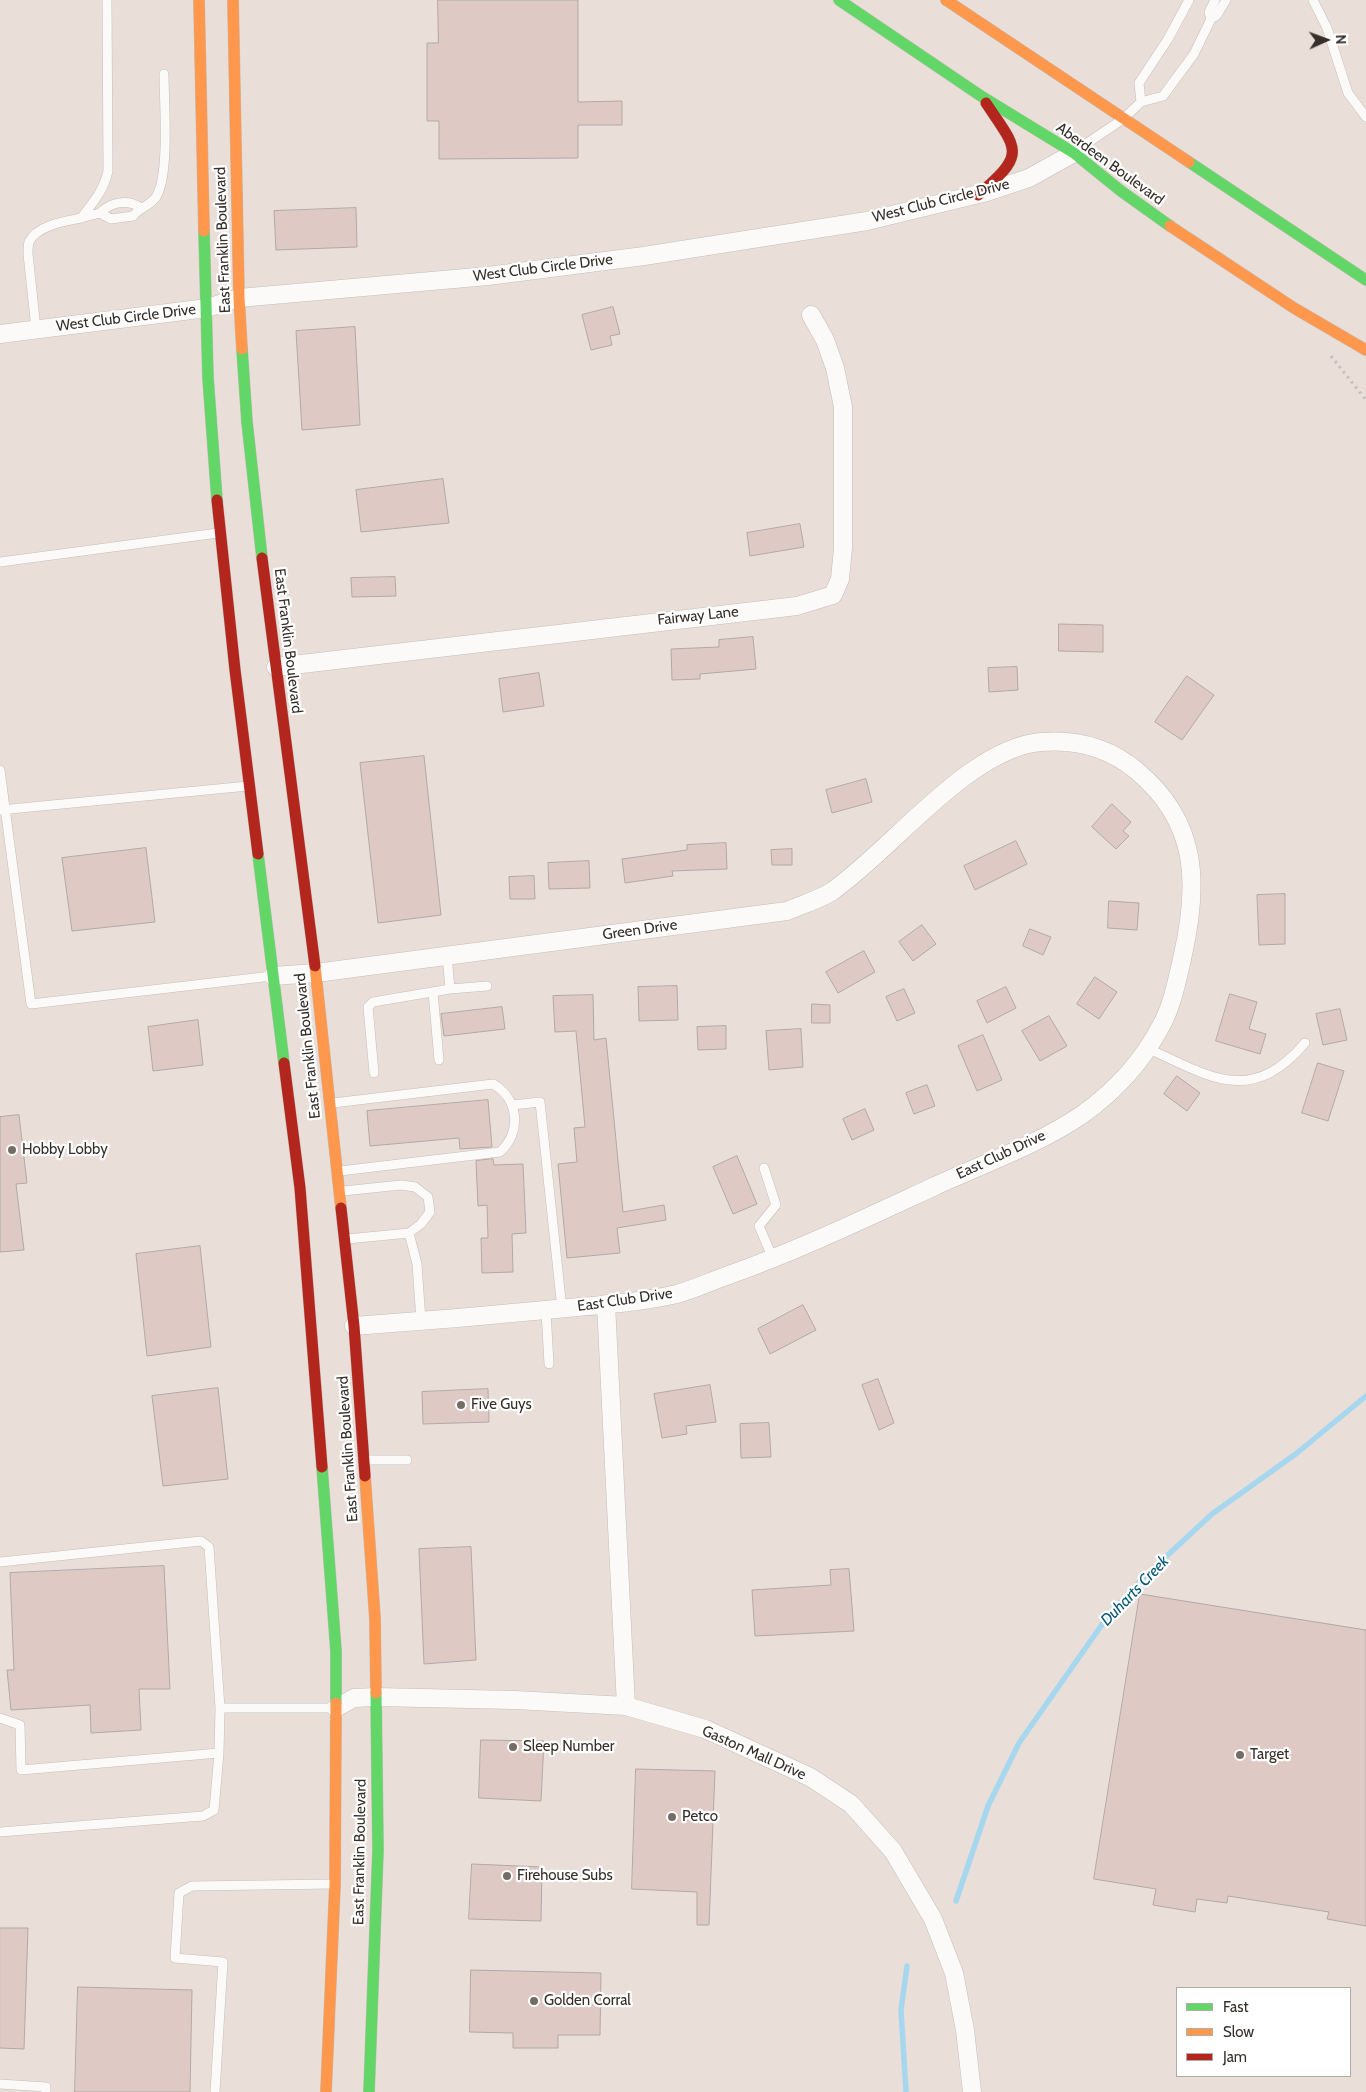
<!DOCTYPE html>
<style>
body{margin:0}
#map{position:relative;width:1366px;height:2092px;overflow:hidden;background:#e9dfd8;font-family:Cabin,sans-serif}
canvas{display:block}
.legend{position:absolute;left:1176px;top:1987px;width:175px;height:90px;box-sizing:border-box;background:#fff;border:1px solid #aeaba9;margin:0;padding:6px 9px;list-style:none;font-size:15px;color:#352e29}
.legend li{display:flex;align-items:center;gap:10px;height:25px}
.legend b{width:25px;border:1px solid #aeaba9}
.north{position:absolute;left:1301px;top:15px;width:50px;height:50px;-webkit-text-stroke:4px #fff;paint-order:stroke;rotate:88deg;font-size:14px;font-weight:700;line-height:20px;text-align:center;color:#352e29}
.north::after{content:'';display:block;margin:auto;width:18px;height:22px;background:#352e29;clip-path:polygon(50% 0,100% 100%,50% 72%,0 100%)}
</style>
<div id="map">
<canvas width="1366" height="2092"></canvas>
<ul class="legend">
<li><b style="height:6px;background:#63d668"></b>Fast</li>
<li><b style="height:6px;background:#ff974d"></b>Slow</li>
<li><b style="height:6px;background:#b3261e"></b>Jam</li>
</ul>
<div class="north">N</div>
</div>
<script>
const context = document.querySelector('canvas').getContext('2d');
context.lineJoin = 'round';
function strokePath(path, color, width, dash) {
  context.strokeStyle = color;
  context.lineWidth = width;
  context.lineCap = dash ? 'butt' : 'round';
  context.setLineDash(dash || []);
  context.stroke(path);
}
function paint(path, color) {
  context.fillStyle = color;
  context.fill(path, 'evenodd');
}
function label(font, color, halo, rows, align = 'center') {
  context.font = font + ' Cabin,sans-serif';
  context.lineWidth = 4.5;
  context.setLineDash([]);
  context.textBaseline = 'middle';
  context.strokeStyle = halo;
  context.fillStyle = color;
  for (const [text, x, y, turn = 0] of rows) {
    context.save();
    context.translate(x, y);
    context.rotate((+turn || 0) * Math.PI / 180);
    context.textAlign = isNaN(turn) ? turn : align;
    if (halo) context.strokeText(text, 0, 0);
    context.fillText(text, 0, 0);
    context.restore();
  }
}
const stream = new Path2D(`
 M956,1901L988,1806L1019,1743L1108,1616L1143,1578L1212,1514L1297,1453L1366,1396
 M906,2092L901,2010L907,1966`);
const building = new Path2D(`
 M438,0H578V102L622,101V125H578V158L439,159V121H427V43H438Z
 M356,208L357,247L276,250L274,211Z
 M613,307L620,334L610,336L612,345L591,350L582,315Z
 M355,327L360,425L302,430L296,331Z
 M443,479L449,523L361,532L356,490Z
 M800,524L804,547L750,556L747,533Z
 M395,577L396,596L352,597L351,578Z
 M1059,624L1103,625V652L1059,651Z
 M753,637L756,669L700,674V679L672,680L671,649L719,647V640Z
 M1017,667L1018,690L989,692L988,668Z
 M539,673L544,706L503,712L499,679Z
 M1187,676L1214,695L1182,740L1155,722Z
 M424,756L441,915L378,923L360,763Z
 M866,779L872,802L832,813L826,790Z
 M1112,804L1131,822L1123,831L1129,836L1116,849L1092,827Z
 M1016,841L1027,864L975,890L964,866Z
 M726,843L727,869L672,871L673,876L625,883L622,859L687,850V845Z
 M146,848L155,922L72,931L62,858Z
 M792,849V865H772L771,850Z
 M589,861L590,888L549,889L548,863Z
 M534,876L535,899H510L509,877Z
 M1285,894V944L1259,945L1257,895Z
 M1109,901L1139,903L1137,930L1108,928Z
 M922,925L936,944L913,961L899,942Z
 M1030,929L1051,937L1043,955L1023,946Z
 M864,951L875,972L838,993L826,972Z
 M1095,977L1117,992L1099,1019L1077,1004Z
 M677,986L678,1020L639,1021L638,987Z
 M1006,987L1016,1008L987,1023L977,1001Z
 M904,989L915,1013L897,1021L886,997Z
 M1230,994L1257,1002L1249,1029L1266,1034L1260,1054L1216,1041Z
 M593,995L594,1040L606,1038L623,1212L664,1205L666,1220L617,1228L620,1253L567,1258L558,1164L577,1162L574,1128L585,1127L576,1031L555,1032L553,996Z
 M812,1004L830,1005V1023H812Z
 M502,1007L505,1029L444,1036L441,1014Z
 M1340,1009L1347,1040L1323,1045L1316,1014Z
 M1049,1016L1067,1046L1040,1061L1022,1031Z
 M198,1020L203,1065L153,1071L148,1027Z
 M726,1026V1049L698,1050L697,1027Z
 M801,1029L803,1067L769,1070L766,1031Z
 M983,1035L1002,1080L977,1091L958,1046Z
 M1318,1063L1344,1071L1328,1121L1302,1113Z
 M1177,1076L1200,1093L1187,1111L1164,1094Z
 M927,1085L935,1106L914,1114L906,1093Z
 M488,1100L492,1147L460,1149L459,1138L370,1146L367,1111Z
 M865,1109L874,1130L852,1140L843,1119Z
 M19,1115L27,1183L16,1184L24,1250L0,1252V1117Z
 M737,1156L757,1204L733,1214L713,1167Z
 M493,1159L494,1165L523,1164L526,1233L512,1234L513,1272L482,1273L481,1238H488L487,1205L478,1206L476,1161Z
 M200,1246L211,1347L147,1356L136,1254Z
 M803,1305L816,1330L770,1354L758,1329Z
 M878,1379L894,1423L879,1430L862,1385Z
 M710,1385L716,1422L686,1426L687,1434L662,1438L654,1394Z
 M218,1388L228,1479L163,1486L152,1396Z
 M488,1389L489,1422L423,1424L422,1392Z
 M769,1423L771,1457L741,1458L740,1424Z
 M471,1547L476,1660L424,1664L419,1549Z
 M164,1566L170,1689H139L141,1730L91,1733L90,1705L11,1710L7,1670H14L10,1573Z
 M849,1569L854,1631L755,1636L752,1590L831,1585L830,1570Z
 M1140,1594L1366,1630V1926L1327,1919L1329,1912L1228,1896L1227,1903L1197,1899L1195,1912L1153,1905L1156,1889L1094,1879Z
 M481,1740L544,1741L541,1801L479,1798Z
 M636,1769L715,1771L709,1925H697V1892L632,1889Z
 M472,1864L542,1867L541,1921L469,1919Z
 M0,1928H28L24,2049L0,2048Z
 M471,1970L601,1973L600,2035H558V2048H513V2033L470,2032Z
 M78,1987L192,1990L190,2092H75Z`);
const path = new Path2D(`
 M1331,356L1366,400`);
const lane = new Path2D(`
 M107,0L108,171C104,190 93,203 81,218L100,213L111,219L133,216C140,207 150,206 156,197C170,175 164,102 164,74
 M1313,0L1327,28L1348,93L1366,117
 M1211,19L1209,12L1215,0
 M1141,102L1139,83L1168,39L1189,0
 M1074,152L1123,119L1141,102L1163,96L1194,54L1211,19L1217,15L1226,0
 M100,213C111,202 127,199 140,207
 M36,329L28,254C28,250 28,245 29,242C37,225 66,221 81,218
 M0,562L218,533
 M0,770L31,1004L272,976
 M0,810L248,786
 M450,989L487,986
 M433,992L439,1060
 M1147,1048C1210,1077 1251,1106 1305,1043
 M374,1073L368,1007L373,1002L450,989L447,955
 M333,1103L493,1084C519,1099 522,1132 500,1152L340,1171
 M513,1105L540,1102L562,1309
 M764,1168L776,1205L759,1226L773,1259
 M343,1191L401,1185L415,1187L428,1197L430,1212L421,1224L409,1233L347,1239
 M409,1233L417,1264L421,1321
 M546,1311L549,1364
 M367,1460H407
 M0,1562L201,1541L209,1547L220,1708
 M0,1718L20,1725L21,1770L219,1753L220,1708H333
 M0,1832L203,1816L214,1810L219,1753
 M0,2084L46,2087V2092
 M215,2092L223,1962L175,1958L179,1893L192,1886L332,1884`);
const street = new Path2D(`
 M0,334L207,308L239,298L488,276L644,256L867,221L987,192L1029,178L1074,153
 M276,667L797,606L833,595L840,579L843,548V407L835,368L825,340L811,315
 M273,976L316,973L787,911C801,905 818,900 831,892C891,851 968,748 1041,742C1077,739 1110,748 1137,771C1199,823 1199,885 1182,959C1177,981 1172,1006 1161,1026C1142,1062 1115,1091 1083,1114C1038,1145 982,1164 933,1187C866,1218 799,1250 729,1275C712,1281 695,1289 677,1294C642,1302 603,1305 567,1308C496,1315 425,1321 354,1326
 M606,1304L626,1706
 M336,1708L354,1698L375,1697L515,1700L626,1706L705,1729L810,1777L851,1804L893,1851L933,1919L954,1973L965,2030L972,2092`);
const fast = new Path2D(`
 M839,0L981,96L1074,153L1121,191L1170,226
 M1189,162L1366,280
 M204,231L208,378L217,500
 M242,349L247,422L262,558
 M258,854L284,1063
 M322,1467L336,1651V1703
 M369,2092L378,1850L376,1693`);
const slow = new Path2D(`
 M199,0L204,231
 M233,0L239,298L242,349
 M946,0L1189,162
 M1170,226L1294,308L1366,350
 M315,966L341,1208
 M365,1476L375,1619L376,1693
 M326,2092L335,1884L336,1703`);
const jam = new Path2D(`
 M978,195C1027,153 1018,151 986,103
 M217,500L235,670L258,854
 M262,558L315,966
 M284,1063L300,1188L322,1467
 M341,1208L354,1326L365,1476`);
const markers = [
 [12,1150,5,"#746c66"],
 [461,1405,5,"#746c66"],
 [513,1747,5,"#746c66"],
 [1240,1755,5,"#746c66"],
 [672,1817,5,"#746c66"],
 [507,1876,5,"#746c66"],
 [534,2001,5,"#746c66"]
];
const streetNames = [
 ["Aberdeen Boulevard",1110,164,36],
 ["West Club Circle Drive",941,201,-14],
 ["East Franklin Boulevard",223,240,-92],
 ["West Club Circle Drive",543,268,-7],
 ["West Club Circle Drive",126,318,-7],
 ["Fairway Lane",698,616,-6],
 ["East Franklin Boulevard",288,641,83],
 ["Green Drive",640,930,-8],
 ["East Franklin Boulevard",308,1046,-96],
 ["East Club Drive",1001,1155,-25],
 ["East Club Drive",625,1300,-8],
 ["East Franklin Boulevard",348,1449,-94],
 ["Gaston Mall Drive",754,1753,24],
 ["East Franklin Boulevard",360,1852,-89]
];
const poiNames = [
 ["Hobby Lobby",22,1150],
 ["Five Guys",471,1405],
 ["Sleep Number",523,1747],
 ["Target",1250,1755],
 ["Petco",682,1817],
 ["Firehouse Subs",517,1876],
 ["Golden Corral",544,2001]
];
const waterNames = [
 ["Duharts Creek",1135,1591,-46]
];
strokePath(stream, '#a6d7ef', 5.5);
paint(building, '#dfc9c5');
strokePath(building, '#b1a9a5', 1);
strokePath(lane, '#c5bdb7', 10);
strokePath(street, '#c5bdb7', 19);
strokePath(fast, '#c5bdb7', 12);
strokePath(slow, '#c5bdb7', 12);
strokePath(jam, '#c5bdb7', 12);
strokePath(path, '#c5c0be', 3, [2.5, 4]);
strokePath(lane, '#fcfaf9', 9);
strokePath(street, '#fcfaf9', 18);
strokePath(fast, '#63d668', 11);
strokePath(slow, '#ff974d', 11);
strokePath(jam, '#b3261e', 11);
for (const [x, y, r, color] of markers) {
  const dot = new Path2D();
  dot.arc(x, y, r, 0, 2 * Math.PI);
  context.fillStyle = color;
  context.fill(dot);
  strokePath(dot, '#fff', 2);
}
label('15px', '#352e29', '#fff', streetNames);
label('15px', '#352e29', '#fff', poiNames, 'left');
label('italic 16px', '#055776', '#fff', waterNames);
</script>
